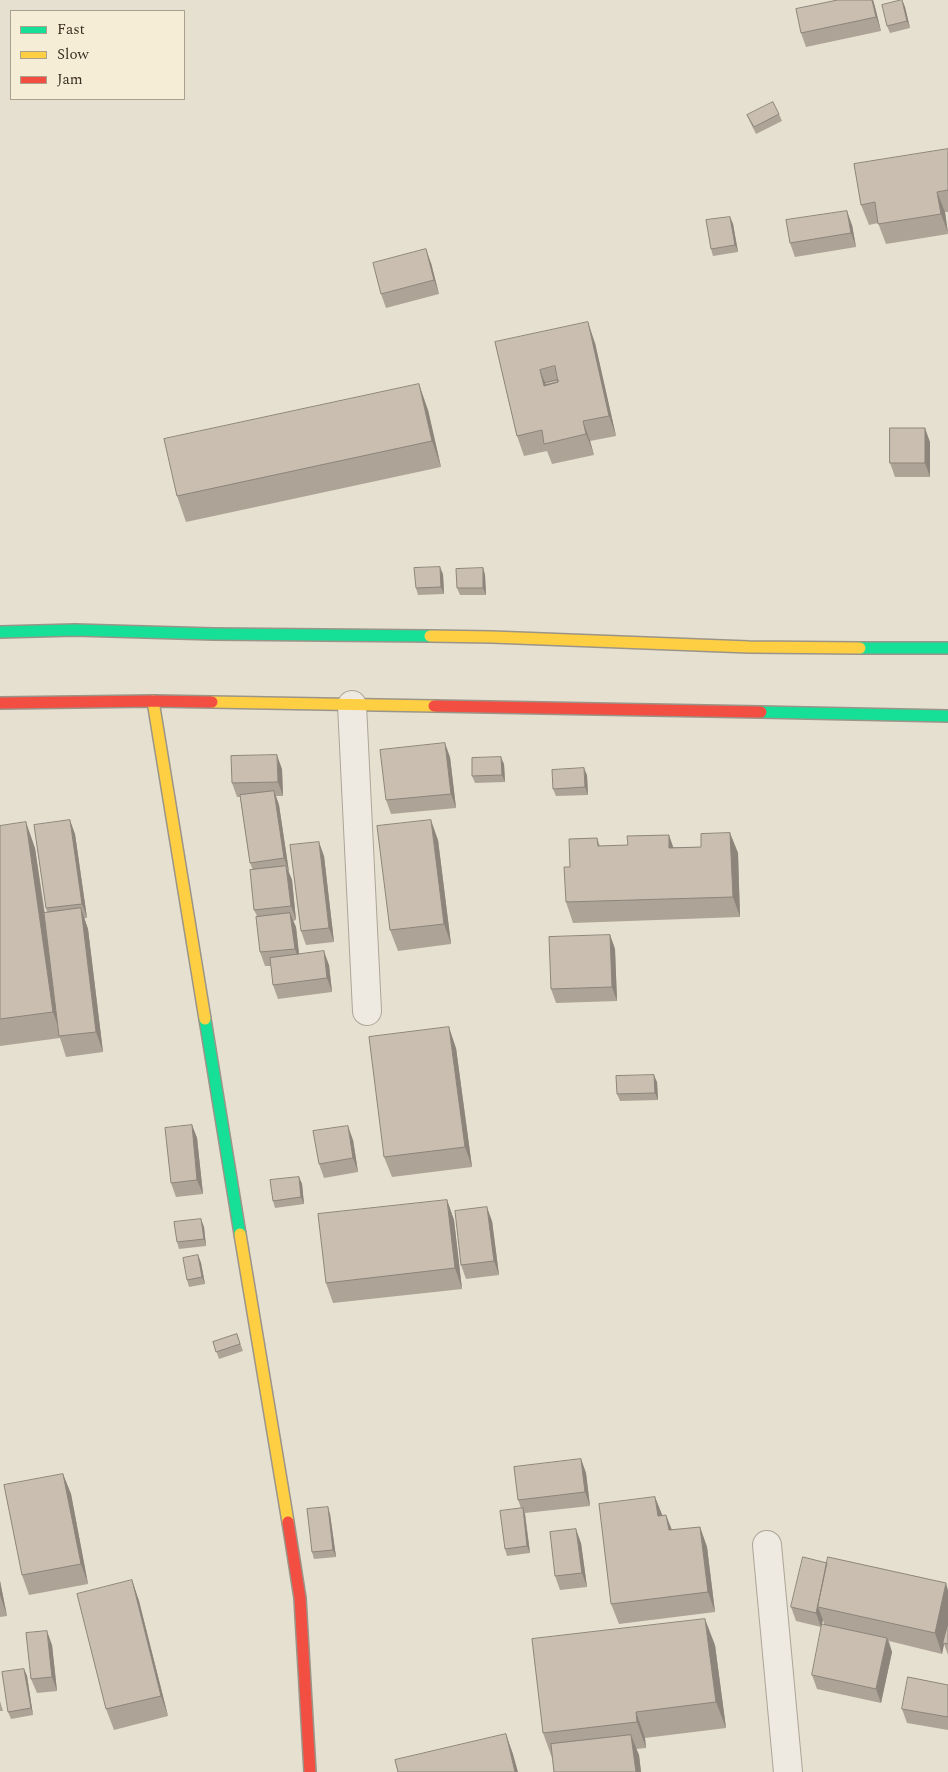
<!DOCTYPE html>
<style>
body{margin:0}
#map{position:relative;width:948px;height:1772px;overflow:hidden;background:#e6e0d0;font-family:Spectral,serif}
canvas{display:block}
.legend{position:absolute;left:10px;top:10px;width:175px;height:90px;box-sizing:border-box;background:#f6edd6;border:1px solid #aba08d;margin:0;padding:6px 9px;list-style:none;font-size:15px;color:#3b2d20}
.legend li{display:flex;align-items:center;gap:10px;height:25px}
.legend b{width:25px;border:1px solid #aba08d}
</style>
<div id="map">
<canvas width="948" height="1772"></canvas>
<ul class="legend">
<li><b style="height:6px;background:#16e098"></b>Fast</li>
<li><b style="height:6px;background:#ffcf43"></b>Slow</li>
<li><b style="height:6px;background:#f24e42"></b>Jam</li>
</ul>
</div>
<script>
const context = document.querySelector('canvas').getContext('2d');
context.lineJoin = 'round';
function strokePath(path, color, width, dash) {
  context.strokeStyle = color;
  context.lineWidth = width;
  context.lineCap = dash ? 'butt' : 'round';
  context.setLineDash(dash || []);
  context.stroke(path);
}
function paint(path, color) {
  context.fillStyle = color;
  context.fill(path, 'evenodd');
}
const street = new Path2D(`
 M352,705L367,1011
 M767,1545L788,1772`);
const fast = new Path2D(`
 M0,632L75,630L214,634L430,636
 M860,648H948
 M761,712L948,716
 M205,1019L240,1234`);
const slow = new Path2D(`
 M430,636L492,637L749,647L860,648
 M153,701L205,1019
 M212,702L434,706
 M240,1234L288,1522`);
const jam = new Path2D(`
 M0,703L153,701L212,702
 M434,706L761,712
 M288,1522L300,1598L310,1772`);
const wall = new Path2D(`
 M838,0H873L875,7L881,31L806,47L801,33Z
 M902,0L905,7L910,28L890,33L887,26Z
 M779,114L782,121L756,134L750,122L747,115Z
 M948,149V212H945L948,234L886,244L878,223L869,225L861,205Z
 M730,217L733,224L738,252L713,256L711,249Z
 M852,225L856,247L795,257L790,243Z
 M431,263L439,294L386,308L381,294Z
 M495,342L595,343L616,436L590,441L594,455L552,464L547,451L524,456L517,436Z
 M428,410L441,467L186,522L177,496Z
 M930,442V477H895L890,463Z
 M483,568L485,575L486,595H460L457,588Z
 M443,574L444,594L418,595L416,588Z
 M450,757L456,808L391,814L386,800Z
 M504,764L505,782L475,783L472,776Z
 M282,769L283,796H276L279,805L289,872L292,880L296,920L293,921L296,927L299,954L329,965L332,992L278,999L273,985L271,966H265L260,952L257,916L254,910L253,870L250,863L240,797H237L232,783Z
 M587,775L588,795L556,796L553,789Z
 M0,826L35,848L45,913L47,912L46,908L75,834L87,918H84L88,929L103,1052L66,1057L60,1038L0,1046Z
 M730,833L738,853L740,917L573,923L566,902L597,838L600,846L673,847H701Z
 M438,840L451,944L398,951L390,930Z
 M324,856L334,942L306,945L301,931Z
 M610,935L615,949L617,1001L556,1003L551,989Z
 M456,1048L472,1167L392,1177L384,1157Z
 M657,1082L658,1100L620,1101L617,1094Z
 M192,1125L197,1138L203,1194L176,1197L171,1183Z
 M353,1140L358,1172L324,1178L319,1164Z
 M299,1177L302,1184L304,1204L275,1208L273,1201Z
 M447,1200L454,1220L462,1289L333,1303L326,1283Z
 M492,1221L499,1275L466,1279L461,1265Z
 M204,1227L206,1246L179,1249L177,1242Z
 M198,1255L201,1263L205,1284L189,1287L187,1280Z
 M237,1334L243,1351L219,1359L213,1342Z
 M581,1459L586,1473L590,1506L525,1513L530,1553L507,1556L505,1549L521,1508L518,1500Z
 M63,1474L71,1494L88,1584L29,1595L22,1575Z
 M655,1497L662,1515L672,1530L700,1527L707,1547L715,1612L619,1624L611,1604Z
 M330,1514L336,1557L314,1559L312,1552Z
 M581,1543L587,1587L560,1590L555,1576Z
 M132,1580L139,1601L168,1716L114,1730L106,1709Z
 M0,1581L7,1616L0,1617Z
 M948,1590V1655L944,1644L942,1654L889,1641L892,1652L881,1703L817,1689L812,1675L824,1624L823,1620L821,1627L796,1621L791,1607Z
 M52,1645L57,1691L37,1693L31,1679Z
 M715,1645L726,1728L645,1738L646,1748L636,1749L639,1755L641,1772H554L552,1758L543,1733Z
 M24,1669L27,1676L33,1715L11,1719L8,1712Z
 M948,1685V1730L907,1723L902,1709Z
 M0,1701L3,1711H0Z`);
const shadedWall = new Path2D(`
 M872,0H873L875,7L881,31L876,17Z
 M902,0L905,7L910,28L907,21Z
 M937,192L945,212L948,233L941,214Z
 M847,211L852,225L856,247L851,233Z
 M730,217L733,224L738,252L735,245Z
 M426,249L431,263L439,294L434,280Z
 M588,322L595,343L616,436L609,416Z
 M540,370L548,390L544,386Z
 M419,384L428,410L441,467L432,441Z
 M583,421L590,441L594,455L586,434Z
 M925,428L930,442V477L925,463Z
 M440,567L443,574L444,594L441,587Z
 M483,568L485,575L486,595L483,588Z
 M445,743L450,757L456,808L451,794Z
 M277,755L282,769L283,796L278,782Z
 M501,757L504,764L505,782L502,775Z
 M584,768L587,775L588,795L585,787Z
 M274,791L279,805L289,872L284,858Z
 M70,820L75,834L87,918L82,904Z
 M431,820L438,840L451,944L444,924Z
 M26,822L35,848L62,1038L53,1012Z
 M730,833L738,853L740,917L733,897Z
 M669,835L676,855L669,848Z
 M319,842L324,856L334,942L329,928Z
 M286,866L292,880L296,920L291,906Z
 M81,908L88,929L103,1052L96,1032Z
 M290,913L296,927L300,963L295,949Z
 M610,935L615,949L617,1001L612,987Z
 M324,951L329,965L332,992L327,978Z
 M449,1027L456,1048L472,1167L465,1147Z
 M654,1075L657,1082L658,1100L655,1093Z
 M192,1125L197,1138L203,1194L197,1180Z
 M348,1126L353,1140L358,1172L353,1158Z
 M299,1177L302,1184L304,1204L301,1197Z
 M447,1200L454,1220L462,1289L455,1268Z
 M487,1207L492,1221L499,1275L494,1261Z
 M201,1219L204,1227L206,1246L204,1239Z
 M198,1255L201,1263L205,1284L202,1277Z
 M581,1459L586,1473L590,1506L585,1492Z
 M63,1474L71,1494L88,1584L81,1564Z
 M655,1497L663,1517L658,1516Z
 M328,1507L330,1514L336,1557L333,1550Z
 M523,1508L525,1515L530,1553L527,1546Z
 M666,1515L674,1535L669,1530Z
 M700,1527L707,1547L715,1612L708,1592Z
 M576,1529L581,1543L587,1587L582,1573Z
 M828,1563L818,1607L823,1620L821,1627L816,1613Z
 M132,1580L139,1601L168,1716L161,1696Z
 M0,1581L7,1616L0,1595Z
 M946,1583L948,1590V1626L943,1643L944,1644L942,1654L935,1633Z
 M705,1619L715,1645L726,1728L716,1702Z
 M47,1631L52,1645L57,1691L52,1677Z
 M887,1638L892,1652L881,1703L876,1689Z
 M24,1669L27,1676L33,1715L31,1708Z
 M636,1712L645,1738L646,1748L637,1722Z
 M506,1734L513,1754L518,1772H515Z
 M631,1735L639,1755L641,1772H636Z`);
const building = new Path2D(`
 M838,0H872L876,17L801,33L796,9Z
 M902,0L907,21L887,26L882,5Z
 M773,102L779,114L754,127L747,115Z
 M948,149V190L937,192L941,214L878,224L875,202L861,205L854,164Z
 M847,211L851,233L790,243L786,220Z
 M730,217L735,245L711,249L706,220Z
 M426,249L434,280L381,294L373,263Z
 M588,322L609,416L583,421L586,434L544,444L542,430L517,436L495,342ZM555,366L558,382L544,386L540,370Z
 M558,380V382L545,385V383Z
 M419,384L432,441L177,496L164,439Z
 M890,428H925V463H890Z
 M440,567L441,587L416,588L414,568Z
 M483,568V588H457L456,569Z
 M445,743L451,794L386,800L380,750Z
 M277,755L278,782L232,783L231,756Z
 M501,757L502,775L472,776V758Z
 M584,768L585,787L553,789L552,770Z
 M274,791L284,858L250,863L240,795Z
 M70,820L82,904L46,908L34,825Z
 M431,820L444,924L390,930L377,826Z
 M26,822L53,1012L0,1019V826Z
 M730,833L733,897L566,902L564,867H570L569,839L597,838L598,846L628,845L627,836L669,835V848L701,847V834Z
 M319,842L329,928L301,931L290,845Z
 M286,866L291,906L254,910L250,870Z
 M81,908L96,1032L59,1036L44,913Z
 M290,913L295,949L260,952L256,917Z
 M610,935L612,987L551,989L549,937Z
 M324,951L327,978L273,985L270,958Z
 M449,1027L465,1147L384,1157L369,1037Z
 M654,1075L655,1093L617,1094L616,1076Z
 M192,1125L197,1180L171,1183L165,1128Z
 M348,1126L353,1158L319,1164L313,1131Z
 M299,1177L301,1197L273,1201L270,1180Z
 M447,1200L455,1268L326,1283L318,1214Z
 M487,1207L494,1261L461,1265L455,1211Z
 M201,1219L204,1239L177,1242L174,1222Z
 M198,1255L202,1277L187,1280L183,1258Z
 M237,1334L240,1344L216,1352L213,1342Z
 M581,1459L585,1492L518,1500L514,1467Z
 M63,1474L81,1564L22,1575L4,1485Z
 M655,1497L658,1516L666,1515L669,1530L700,1527L708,1592L611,1604L599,1504Z
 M328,1507L333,1550L312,1552L307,1509Z
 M523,1508L527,1546L505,1549L500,1511Z
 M576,1529L582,1573L555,1576L550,1532Z
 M803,1557L827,1563L816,1613L791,1607Z
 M828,1557L946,1583L935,1633L818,1607Z
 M132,1580L161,1696L106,1709L77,1594Z
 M705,1619L716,1702L636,1712L637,1722L543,1733L532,1639Z
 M948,1623V1644L943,1643Z
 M822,1624L887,1638L876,1689L812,1675Z
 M47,1631L52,1677L31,1679L26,1633Z
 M24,1669L31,1708L8,1712L2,1672Z
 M908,1677L948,1685V1717L902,1709Z
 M506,1734L515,1772H398L395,1760Z
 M631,1735L636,1772H554L551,1744Z`);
strokePath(street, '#aca598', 30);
strokePath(fast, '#9b9488', 14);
strokePath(slow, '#9b9488', 14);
strokePath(jam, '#9b9488', 14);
strokePath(street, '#eeeae1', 28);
strokePath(fast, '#16e098', 11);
strokePath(slow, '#ffcf43', 11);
strokePath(jam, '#f24e42', 11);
paint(wall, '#aea397');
paint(shadedWall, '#8d857b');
paint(building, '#cabeb0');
strokePath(building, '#8d857b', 1);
</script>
